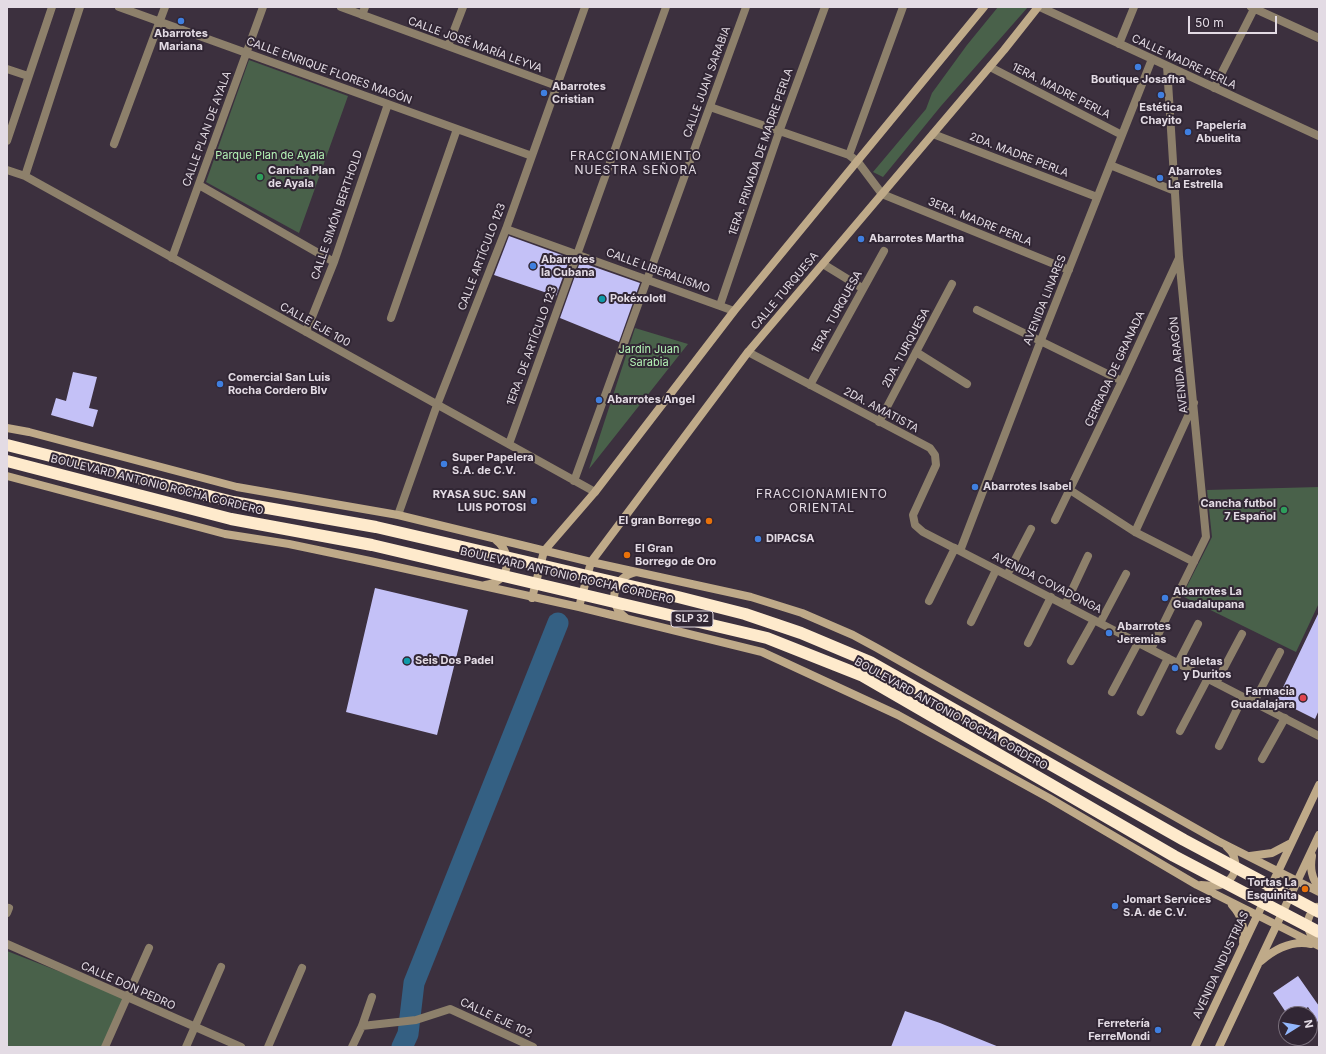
<!DOCTYPE html>
<meta charset="utf-8">
<style>
body{margin:0}
#map{position:relative;width:1326px;height:1054px;overflow:hidden;background:#3c303e;font-family:Inter,sans-serif}
canvas{display:block}
.frame{position:absolute;inset:0;border:8px solid #e3dbe4;pointer-events:none}
.north{position:absolute;left:1278px;top:1006px;width:40px;height:40px;box-sizing:border-box;background:#312634;border:1px solid #786e7a;border-radius:50%;rotate:79deg;font-size:11px;font-weight:700;line-height:16px;text-align:center;color:#e3dbe4}
.north::after{content:'';display:block;margin:auto;width:14px;height:18px;background:#93b7fd;clip-path:polygon(50% 0,100% 100%,50% 72%,0 100%)}
.scale{position:absolute;left:1188px;top:16px;width:89px;height:18px;box-sizing:border-box;border:2px solid #e3dbe4;border-top:0;padding-left:5px;font-size:12px;line-height:14px;white-space:nowrap;color:#e3dbe4;-webkit-text-stroke:3px #312634;paint-order:stroke}
</style>
<div id="map">
<canvas width="1326" height="1054"></canvas>
<div class="frame"></div>
<div class="north">N</div>
<div class="scale">50 m</div>
</div>
<script>
const context = document.querySelector('canvas').getContext('2d');
context.lineJoin = 'round';
function paint(path, color) {
  context.fillStyle = color;
  context.fill(path, 'evenodd');
}
function strokePath(path, color, width, dash) {
  context.strokeStyle = color;
  context.lineWidth = width;
  context.lineCap = dash ? 'butt' : 'round';
  context.setLineDash(dash || []);
  context.stroke(path);
}
function label(font, color, halo, rows, align = 'center') {
  context.font = font + ' Inter,sans-serif';
  context.lineWidth = 4;
  context.setLineDash([]);
  context.textBaseline = 'middle';
  context.strokeStyle = halo;
  context.fillStyle = color;
  for (const [text, x, y, turn = 0] of rows) {
    context.save();
    context.translate(x, y);
    context.rotate((+turn || 0) * Math.PI / 180);
    context.textAlign = isNaN(turn) ? turn : align;
    if (halo) context.strokeText(text, 0, 0);
    context.fillText(text, 0, 0);
    context.restore();
  }
}
const green = new Path2D(`
 M998,7H1028L941,106L883,177L873,172L926,109L932,93L967,45Z
 M249,60L348,96L299,233L206,182Z
 M635,328L688,344L589,469Z
 M1319,487V603L1296,652L1182,596L1212,537L1207,490Z
 M7,951L127,998L103,1047H7Z`);
const river = new Path2D(`
 M402,1047L408,1034L414,983L558,623`);
const building = new Path2D(`
 M509,236L570,258L556,296L494,275Z
 M580,262L640,283L619,342L560,318Z
 M73,372L97,377L89,408L98,410L93,427L51,415L56,398L66,401Z
 M375,588L468,610L437,735L346,712Z
 M1319,612V710L1315,719L1277,700Z
 M1298,976L1319,1006V1024L1308,1007L1297,1014H1287L1273,993Z
 M905,1011L940,1023L999,1047H891Z`);
const street = new Path2D(`
 M119,7L532,156
 M341,7L557,86
 M1040,7L1319,136
 M1251,7L1319,38
 M362,15L365,7
 M1119,44L1134,7
 M448,46L463,7
 M990,67L1122,135
 M7,69L28,76
 M1214,88L1255,7
 M710,107L849,155L858,162L882,194L1069,270
 M933,134L1097,197
 M7,141L52,7
 M114,144L165,7
 M849,155L903,7
 M1110,165L1175,191
 M7,170L25,176L595,492
 M25,176L80,7
 M199,185L334,262
 M506,229L734,311
 M172,258L263,7
 M823,264L862,288
 M720,305L779,132L825,7
 M977,310L1122,381
 M391,318L457,129
 M306,332L334,262L388,104
 M748,352L930,448L935,455L936,465L913,515L915,525L923,532L1319,736
 M916,352L967,384
 M810,385L884,251
 M879,422L952,284
 M509,444L666,7
 M574,481L746,7
 M1070,490L1135,532L1194,562
 M398,515L437,405L506,229L585,7
 M1055,520L1122,381L1179,258
 M1135,532L1194,403
 M960,551L1041,340L1152,59
 M1007,575L1031,529
 M929,601L955,548
 M1065,605L1088,556
 M971,622L996,570
 M1100,623L1126,574
 M1028,643L1051,597
 M1151,649L1206,537L1179,257L1167,66
 M1071,661L1094,620
 M1178,663L1198,624
 M1216,683L1242,634
 M1112,692L1138,643
 M1254,702L1280,652
 M1141,712L1168,658
 M1180,731L1208,678
 M1219,746L1243,697
 M1262,759L1285,718
 M7,913L9,908
 M7,944L241,1047
 M362,1026L416,1020L450,1009L533,1047
 M105,1047L149,948
 M186,1047L221,967
 M268,1047L302,968
 M352,1047L362,1026L372,997`);
const secondary = new Path2D(`
 M7,428L29,432L237,487L398,515L591,562L751,597L802,613L853,635L877,648L1218,841L1319,892
 M7,476L225,534L289,544L370,561L579,607L762,652L898,715L1049,798L1197,885L1319,946
 M485,585C510,583 514,554 496,540
 M532,598L544,551L595,492L734,311L984,7
 M579,607L591,562L748,352L1004,50L1038,7
 M626,618C606,603 613,577 636,572
 M1250,856L1272,853L1291,843
 M1312,856C1310,867 1311,878 1319,887
 M1201,885C1208,885 1214,887 1220,885C1238,880 1240,858 1227,847
 M1232,905C1242,916 1245,927 1243,942
 M1317,907C1302,919 1307,932 1318,944
 M1261,961C1275,949 1292,940 1311,944
 M1195,1047L1319,785
 M1219,1047L1319,835`);
const highwayBridge = new Path2D(`
 M7,445L233,502L376,527L678,597L745,614L801,633L870,662L1184,840L1319,912
 M7,461L231,519L372,545L767,638L863,676L1174,856L1319,932`);
const markers = [
 [181,21,4,"#3f7fe0"],
 [1138,67,4,"#3f7fe0"],
 [544,93,4,"#3f7fe0"],
 [1161,95,4,"#3f7fe0"],
 [1188,132,4,"#3f7fe0"],
 [260,177,4,"#2e9e5b"],
 [1160,178,4,"#3f7fe0"],
 [861,239,4,"#3f7fe0"],
 [533,266,4,"#3f7fe0"],
 [602,299,4,"#0f9aa8"],
 [220,384,4,"#3f7fe0"],
 [599,400,4,"#3f7fe0"],
 [444,464,4,"#3f7fe0"],
 [975,487,4,"#3f7fe0"],
 [534,501,4,"#3f7fe0"],
 [1284,510,4,"#2e9e5b"],
 [709,521,4,"#e8710a"],
 [758,539,4,"#3f7fe0"],
 [627,555,4,"#e8710a"],
 [1165,598,4,"#3f7fe0"],
 [1109,633,4,"#3f7fe0"],
 [407,661,4,"#0f9aa8"],
 [1175,668,4,"#3f7fe0"],
 [1303,698,4,"#e0444e"],
 [1305,889,4,"#e8710a"],
 [1115,906,4,"#3f7fe0"],
 [1158,1030,4,"#3f7fe0"]
];
const shields = [
 [692,619,42]
];
const shieldNames = [
 ["SLP 32",692,619]
];
const poiNames = [
 ["Abarrotes",181,34,"center"],
 ["Mariana",181,47,"center"],
 ["Boutique Josafha",1138,80,"center"],
 ["Abarrotes",552,87],
 ["Cristian",552,100],
 ["Estética",1161,108,"center"],
 ["Chayito",1161,121,"center"],
 ["Papelería",1196,126],
 ["Abuelita",1196,139],
 ["Cancha Plan",268,171],
 ["de Ayala",268,184],
 ["Abarrotes",1168,172],
 ["La Estrella",1168,185],
 ["Abarrotes Martha",869,239],
 ["Abarrotes",541,260],
 ["la Cubana",541,273],
 ["Pokéxolotl",610,299],
 ["Comercial San Luis",228,378],
 ["Rocha Cordero Blv",228,391],
 ["Abarrotes Angel",607,400],
 ["Super Papelera",452,458],
 ["S.A. de C.V.",452,471],
 ["Abarrotes Isabel",983,487],
 ["RYASA SUC. SAN",526,495,"right"],
 ["LUIS POTOSI",526,508,"right"],
 ["Cancha futbol",1276,504,"right"],
 ["7 Español",1276,517,"right"],
 ["El gran Borrego",701,521,"right"],
 ["DIPACSA",766,539],
 ["El Gran",635,549],
 ["Borrego de Oro",635,562],
 ["Abarrotes La",1173,592],
 ["Guadalupana",1173,605],
 ["Abarrotes",1117,627],
 ["Jeremias",1117,640],
 ["Seis Dos Padel",415,661],
 ["Paletas",1183,662],
 ["y Duritos",1183,675],
 ["Farmacia",1295,692,"right"],
 ["Guadalajara",1295,705,"right"],
 ["Tortas La",1297,883,"right"],
 ["Esquinita",1297,896,"right"],
 ["Jomart Services",1123,900],
 ["S.A. de C.V.",1123,913],
 ["Ferretería",1150,1024,"right"],
 ["FerreMondi",1150,1037,"right"]
];
const streetNames = [
 ["CALLE JOSÉ MARÍA LEYVA",475,45,20],
 ["CALLE MADRE PERLA",1184,62,25],
 ["CALLE ENRIQUE FLORES MAGÓN",329,71,20],
 ["CALLE JUAN SARABIA",707,82,-70],
 ["1ERA. MADRE PERLA",1061,91,27],
 ["CALLE PLAN DE AYALA",207,129,-70],
 ["1ERA. PRIVADA DE MADRE PERLA",761,152,-71],
 ["2DA. MADRE PERLA",1019,155,21],
 ["CALLE SIMÓN BERTHOLD",337,215,-71],
 ["3ERA. MADRE PERLA",980,222,22],
 ["CALLE ARTÍCULO 123",482,257,-69],
 ["CALLE LIBERALISMO",658,271,20],
 ["CALLE TURQUESA",785,291,-50],
 ["AVENIDA LINARES",1045,300,-68],
 ["1ERA. TURQUESA",837,312,-61],
 ["CALLE EJE 100",315,325,29],
 ["1ERA. DE ARTÍCULO 123",532,346,-70],
 ["2DA. TURQUESA",906,348,-62],
 ["AVENIDA ARAGÓN",1179,365,-96],
 ["CERRADA DE GRANADA",1115,369,-65],
 ["2DA. AMATISTA",881,410,28],
 ["BOULEVARD ANTONIO ROCHA CORDERO",157,485,14],
 ["BOULEVARD ANTONIO ROCHA CORDERO",567,576,13],
 ["AVENIDA COVADONGA",1047,583,27],
 ["BOULEVARD ANTONIO ROCHA CORDERO",951,714,29],
 ["AVENIDA INDUSTRIAS",1221,965,-65],
 ["CALLE DON PEDRO",128,986,24],
 ["CALLE EJE 102",496,1018,25]
];
const parkNames = [
 ["Parque Plan de Ayala",270,156],
 ["Jardin Juan",649,350],
 ["Sarabia",649,363]
];
const neighbourhoodNames = [
 ["FRACCIONAMIENTO",636,156],
 ["NUESTRA SEÑORA",636,170],
 ["FRACCIONAMIENTO",822,494],
 ["ORIENTAL",822,508]
];
paint(green, '#49614a');
strokePath(river, '#346083', 21);
paint(building, '#c4c1f7');
strokePath(street, '#8d806b', 8);
strokePath(secondary, '#bfaa89', 8);
strokePath(highwayBridge, '#feeacc', 12);
for (const [x, y, r, color] of markers) {
  const dot = new Path2D();
  dot.arc(x, y, r, 0, 2 * Math.PI);
  context.fillStyle = color;
  context.fill(dot);
  strokePath(dot, '#312634', 1.5);
}
for (const [x, y, w] of shields) {
  const box = new Path2D();
  box.roundRect(x - w / 2, y - 8, w, 16, 3);
  context.fillStyle = '#312634';
  context.fill(box);
  strokePath(box, '#e3dbe4', 1);
}
label('bold 10px', '#e3dbe4', null, shieldNames);
label('bold 11px', '#e3dbe4', '#312634', poiNames, 'left');
label('11px', '#e3dbe4', '#312634', streetNames);
label('11px', '#b4f4b6', '#312634', parkNames);
context.letterSpacing = '1px';
label('12px', '#e3dbe4', '#312634', neighbourhoodNames);
context.letterSpacing = '0px';
</script>
